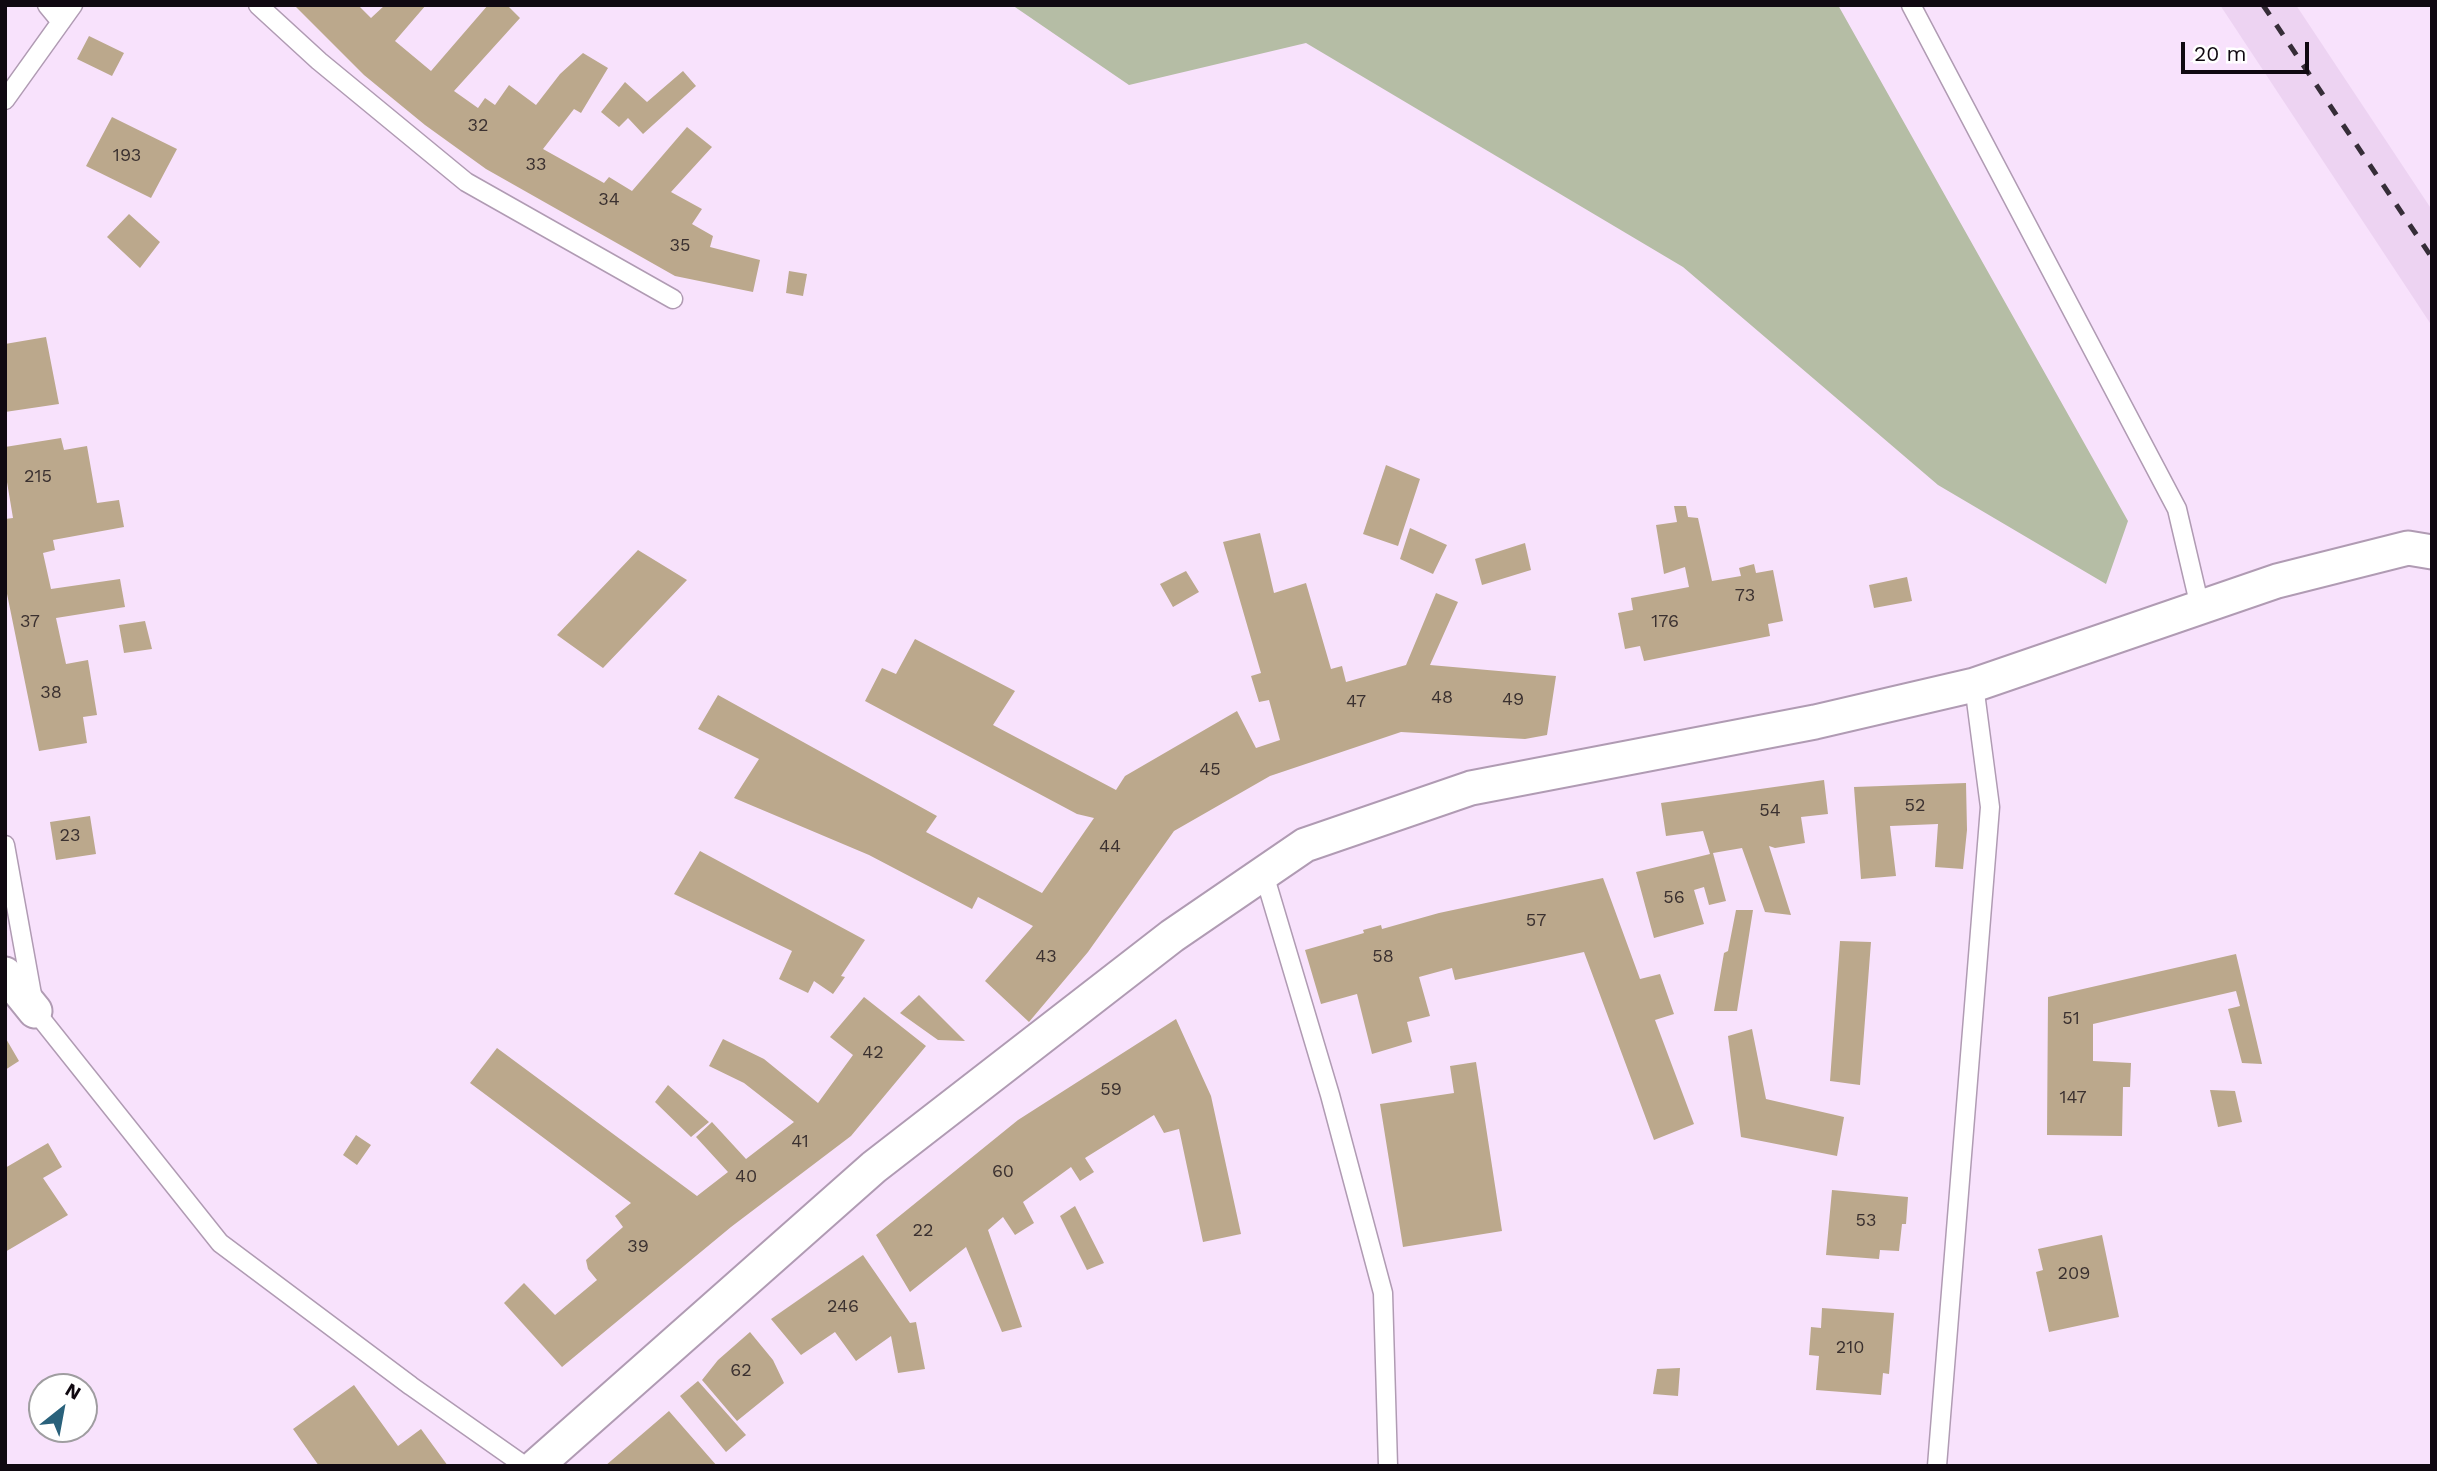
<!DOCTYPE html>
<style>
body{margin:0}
#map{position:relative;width:2437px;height:1471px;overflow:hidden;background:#f8e2fc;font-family:"Work Sans",sans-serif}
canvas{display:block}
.frame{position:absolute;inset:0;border:7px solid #100911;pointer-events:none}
.north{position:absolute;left:28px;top:1373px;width:70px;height:70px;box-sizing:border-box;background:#fff;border:2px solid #9f9da0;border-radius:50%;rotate:31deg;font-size:19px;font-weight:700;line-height:28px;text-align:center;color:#100911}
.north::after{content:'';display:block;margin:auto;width:24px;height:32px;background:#29617b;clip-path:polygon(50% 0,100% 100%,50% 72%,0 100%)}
.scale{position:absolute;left:2181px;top:42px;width:128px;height:32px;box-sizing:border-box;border:4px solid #100911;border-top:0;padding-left:9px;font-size:21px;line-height:24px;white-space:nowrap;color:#100911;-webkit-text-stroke:5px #fff;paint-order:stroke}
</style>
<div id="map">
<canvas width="2437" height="1471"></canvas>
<div class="frame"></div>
<div class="north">N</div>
<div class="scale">20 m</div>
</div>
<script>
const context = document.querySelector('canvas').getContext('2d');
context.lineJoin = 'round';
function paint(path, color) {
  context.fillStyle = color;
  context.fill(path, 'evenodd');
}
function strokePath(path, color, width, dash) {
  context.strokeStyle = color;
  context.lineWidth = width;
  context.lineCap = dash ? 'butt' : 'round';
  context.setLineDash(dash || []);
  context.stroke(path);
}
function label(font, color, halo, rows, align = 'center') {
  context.font = font + ' "Work Sans",sans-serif';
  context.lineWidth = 5;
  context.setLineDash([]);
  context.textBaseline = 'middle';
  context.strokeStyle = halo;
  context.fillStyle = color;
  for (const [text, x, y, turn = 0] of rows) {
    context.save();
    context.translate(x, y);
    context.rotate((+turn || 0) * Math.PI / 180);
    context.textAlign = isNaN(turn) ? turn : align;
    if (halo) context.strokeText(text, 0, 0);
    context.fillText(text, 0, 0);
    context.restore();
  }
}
const built = new Path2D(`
 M2220,5H2296L2432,210V326Z`);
const green = new Path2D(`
 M1012,5H1838L2128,521L2106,584L1938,485L1683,267L1306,43L1129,85Z`);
const building = new Path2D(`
 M294,5H358L371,18L385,5H426L395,41L431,71L488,5H507L520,18L454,91L478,108L485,98L495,105L509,85L536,105L560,74L583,53L608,68L581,113L574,109L543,149L604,183L609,177L632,191L687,127L712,147L671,192L702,209L692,224L713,236L710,247L760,260L753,292L675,276L486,169L425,125L364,75Z
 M89,36L124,53L112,76L77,59Z
 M683,71L696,86L643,134L628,118L619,127L601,112L625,82L647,102Z
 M112,117L177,149L151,198L86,166Z
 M129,214L160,242L140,268L107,237Z
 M789,271L807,274L803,296L786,293Z
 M46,337L59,404L5,412V344Z
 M61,438L64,450L87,446L97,503L119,500L124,527L53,540L55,550L43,553L51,589L120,579L125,607L56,618L66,664L88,660L97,715L83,717L87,743L39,751L5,584V519L13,518L5,470V447Z
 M1386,465L1420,479L1398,546L1363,534Z
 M1674,506H1686L1688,517L1698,518L1712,581L1741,576L1739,568L1754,564L1756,573L1773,570L1783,621L1768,624L1770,636L1644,661L1640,646L1625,649L1618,613L1633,610L1631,598L1689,587L1685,567L1664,574L1656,525L1677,522Z
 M1410,528L1447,545L1433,574L1400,559Z
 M1260,533L1274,593L1306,583L1331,669L1342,666L1346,682L1406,665L1436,593L1458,602L1430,665L1556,676L1547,735L1525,739L1401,732L1270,776L1174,831L1088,952L1029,1022L985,981L1033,926L978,897L972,909L869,855L734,798L759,759L698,729L718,695L937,816L926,832L1042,893L1094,818L1077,814L865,701L882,668L896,674L915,639L1015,691L993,725L1116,790L1125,776L1237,711L1256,748L1280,740L1269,700L1259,702L1251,676L1261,673L1223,542Z
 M1525,543L1531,570L1482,585L1475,559Z
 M638,550L687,580L603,668L557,635Z
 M1186,571L1199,592L1173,607L1160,584Z
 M1907,577L1912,601L1874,608L1869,585Z
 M145,621L152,649L124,653L119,625Z
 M1824,780L1828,814L1801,817L1805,843L1775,848L1769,846L1791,915L1765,912L1742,848L1713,853L1726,901L1709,905L1704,887L1694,890L1704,924L1654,938L1636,872L1710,854L1703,831L1666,836L1661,803Z
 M1966,783L1967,830L1963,869L1935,867L1938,824L1890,826L1896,876L1861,879L1854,787Z
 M90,816L96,854L56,860L50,822Z
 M700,851L865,940L841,976L845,977L833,994L814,981L808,993L779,979L792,951L674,894Z
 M1603,878L1640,979L1660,974L1674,1014L1655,1020L1694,1124L1654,1140L1584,952L1455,980L1452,968L1419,977L1430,1016L1407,1022L1412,1042L1372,1054L1357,994L1321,1004L1305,950L1364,933L1363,930L1381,925L1382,929L1439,913Z
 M1736,910H1753L1737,1011H1714L1724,953L1728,951Z
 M1840,941L1871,942L1860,1085L1830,1081Z
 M2236,954L2262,1064L2242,1063L2228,1009L2240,1006L2236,991L2093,1024V1061L2131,1063L2130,1087H2123L2122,1136L2047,1135L2048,997Z
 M919,995L965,1041L938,1040L900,1013Z
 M864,997L926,1046L851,1136L731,1227L562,1367L504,1303L524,1283L555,1315L597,1280L588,1269L586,1260L623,1227L615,1216L631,1203L470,1083L497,1048L697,1196L728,1172L696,1137L712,1122L746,1159L794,1122L744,1083L709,1066L723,1039L764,1059L818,1103L853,1055L830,1037Z
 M1176,1019L1211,1096L1241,1234L1203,1242L1179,1129L1164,1133L1154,1115L1085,1158L1094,1172L1080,1181L1071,1167L1023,1202L1034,1223L1015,1235L1003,1217L988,1230L1022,1327L1002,1332L966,1247L910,1292L876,1235L1018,1120Z
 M1752,1029L1766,1099L1844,1117L1837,1156L1741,1137L1728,1036Z
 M5,1037L19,1061L5,1070Z
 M1476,1062L1502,1231L1403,1247L1380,1104L1454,1093L1450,1066Z
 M668,1085L709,1122L691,1137L655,1102Z
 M2210,1090L2235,1091L2242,1122L2218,1127Z
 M356,1135L371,1145L357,1165L343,1155Z
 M48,1143L62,1167L43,1178L68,1215L5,1252V1168Z
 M1832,1190L1908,1197L1906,1224H1902L1899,1251L1880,1250L1879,1259L1826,1255Z
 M1075,1206L1104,1263L1087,1270L1060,1216Z
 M2102,1235L2119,1317L2049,1332L2036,1272L2043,1270L2038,1249Z
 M863,1255L910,1323L916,1322L925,1369L898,1373L891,1336L856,1361L835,1332L801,1355L771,1319Z
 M1822,1308L1894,1313L1889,1374L1883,1373L1881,1395L1816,1390L1819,1356L1809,1355L1811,1327L1821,1328Z
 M750,1332L773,1360L784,1383L737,1421L702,1380L718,1360Z
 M1680,1368L1678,1396L1653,1394L1657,1369Z
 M698,1381L746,1435L726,1452L680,1396Z
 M354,1385L398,1446L421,1429L448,1466H319L293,1429Z
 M669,1411L717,1466H605Z`);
const lane = new Path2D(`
 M47,5L61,22
 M258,5L319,61L466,182L673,299
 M1911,5L2177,509L2200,607
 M5,100L73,5
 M5,845L35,1011L220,1243L411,1386L525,1466
 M1264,874L1330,1095L1383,1293L1388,1466
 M1937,1466L1990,807L1974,685`);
const street = new Path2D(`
 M5,974L35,1011
 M536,1466L874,1167L1172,936L1305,845L1471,788L1815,722L1974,685L2277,581L2408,548L2432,552`);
const rail = new Path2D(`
 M2263,5L2432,258`);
const numberNames = [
 ["32",478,126],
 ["193",127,156],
 ["33",536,165],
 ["34",609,200],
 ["35",680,246],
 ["215",38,477],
 ["73",1745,596],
 ["37",30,622],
 ["176",1665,622],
 ["38",51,693],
 ["48",1442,698],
 ["49",1513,700],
 ["47",1356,702],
 ["45",1210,770],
 ["52",1915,806],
 ["54",1770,811],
 ["23",70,836],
 ["44",1110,847],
 ["56",1674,898],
 ["57",1536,921],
 ["43",1046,957],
 ["58",1383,957],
 ["51",2071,1019],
 ["42",873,1053],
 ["59",1111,1090],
 ["147",2073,1098],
 ["41",800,1142],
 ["60",1003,1172],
 ["40",746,1177],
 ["53",1866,1221],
 ["22",923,1231],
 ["39",638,1247],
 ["209",2074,1274],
 ["246",843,1307],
 ["210",1850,1348],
 ["62",741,1371]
];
paint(built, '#edd3f2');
paint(green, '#b5bda5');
paint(building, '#bba88c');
strokePath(lane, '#b09bb3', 21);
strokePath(street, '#b09bb3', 37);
strokePath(lane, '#fff', 18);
strokePath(street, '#fff', 33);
strokePath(rail, '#362d38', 5, [12, 12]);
label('18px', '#3b3130', null, numberNames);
</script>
